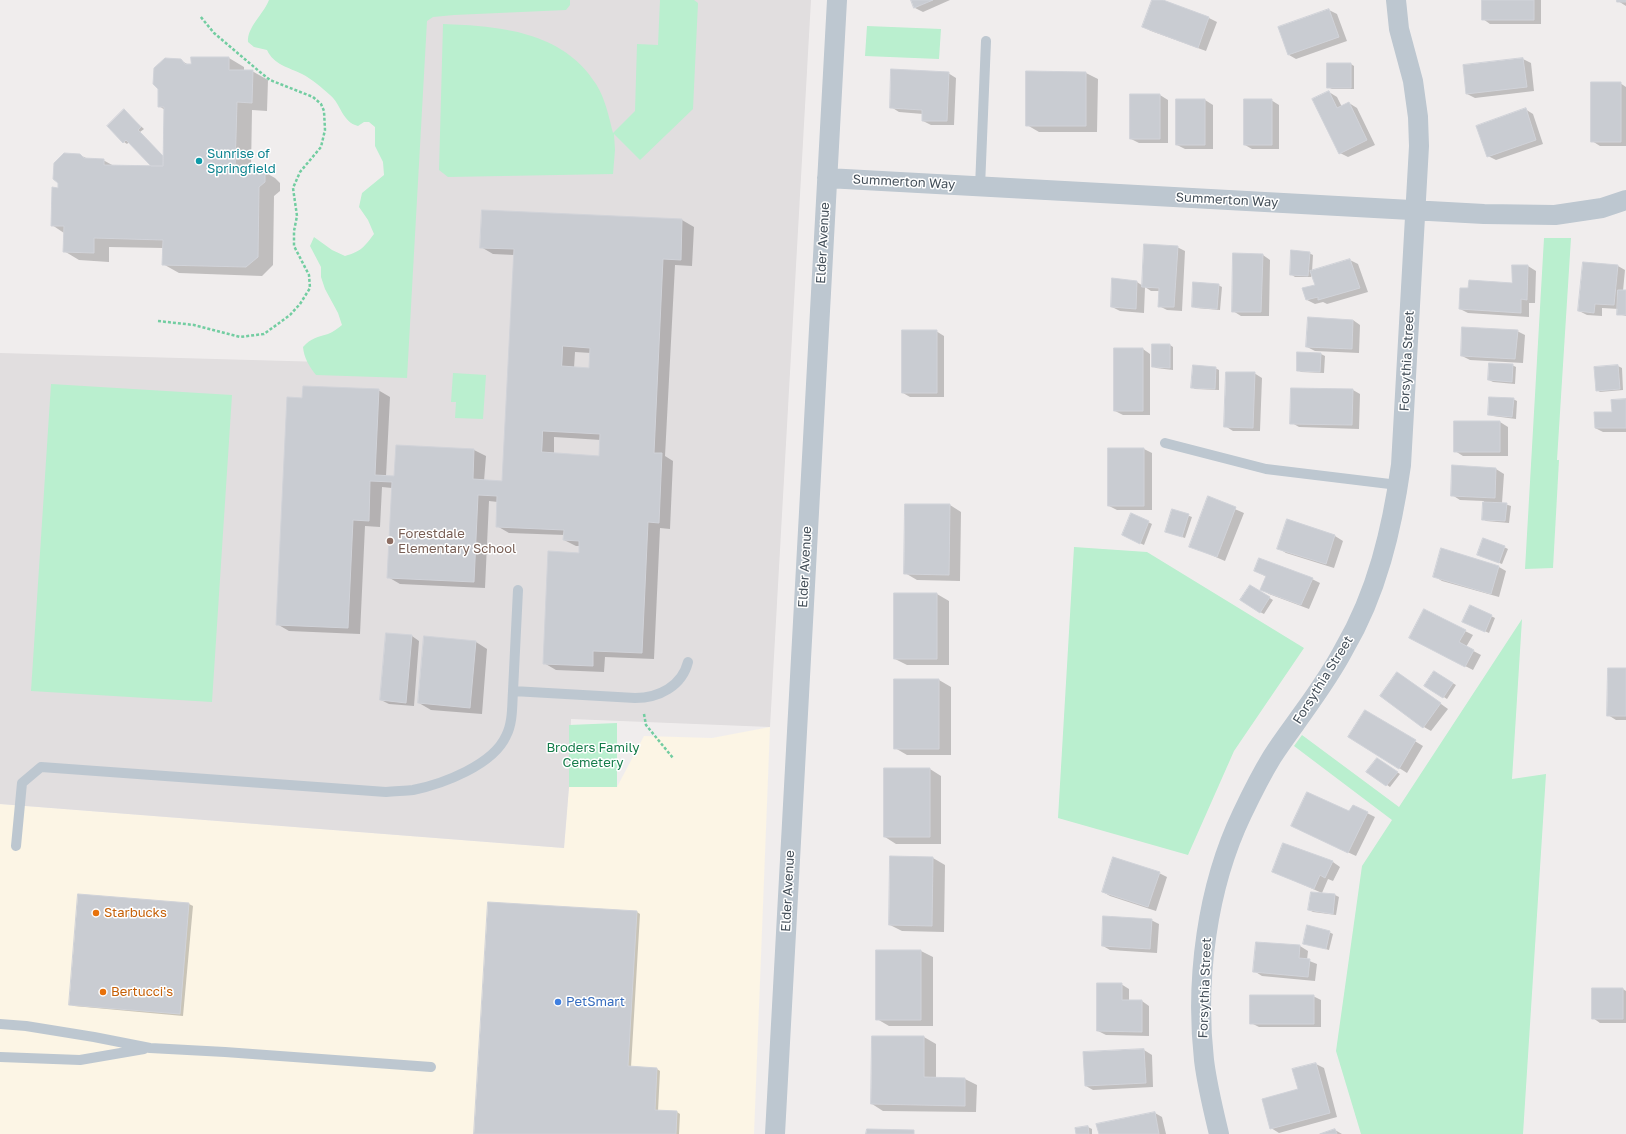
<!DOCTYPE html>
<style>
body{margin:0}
canvas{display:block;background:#f0eded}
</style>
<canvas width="1626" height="1134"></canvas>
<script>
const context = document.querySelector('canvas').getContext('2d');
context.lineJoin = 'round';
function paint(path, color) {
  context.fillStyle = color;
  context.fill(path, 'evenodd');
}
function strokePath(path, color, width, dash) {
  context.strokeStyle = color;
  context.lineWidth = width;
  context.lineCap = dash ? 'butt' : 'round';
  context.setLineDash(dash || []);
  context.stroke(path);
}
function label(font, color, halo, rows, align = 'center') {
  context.font = font + ' "Golos Text",sans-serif';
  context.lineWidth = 3;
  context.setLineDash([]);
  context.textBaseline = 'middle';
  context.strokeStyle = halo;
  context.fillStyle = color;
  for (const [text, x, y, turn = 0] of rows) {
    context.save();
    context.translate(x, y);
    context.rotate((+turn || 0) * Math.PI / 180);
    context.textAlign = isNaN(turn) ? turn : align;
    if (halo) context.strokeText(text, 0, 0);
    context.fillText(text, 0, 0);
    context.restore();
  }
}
const commercial = new Path2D(`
 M770,727L754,1134H0V804L564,848L569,787H617L644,736L712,738Z`);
const education = new Path2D(`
 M409,0H811L770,727L571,719L569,787L564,848L0,804V353L396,364Z`);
const green = new Path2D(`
 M269,0H570V5L566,10L454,15L433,17L427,21L407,378L316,375C309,366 304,358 303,347C311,338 318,337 328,334C333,332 338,328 342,325L338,313L325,289L321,277V267L310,246L314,237L332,250L345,256C362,251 364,247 374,234L368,220L359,207L362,193L384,175L383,162L375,146V127L369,122H364L358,126C342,122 341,104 330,95C322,88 312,79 302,74C288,67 274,65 267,50L254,47L248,42C247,27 263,15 269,0Z
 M660,0H694L698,3L693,109L640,160L614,134L615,150L613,174L448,177L439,170L443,24C499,26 563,31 596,84C605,98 609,117 613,133L635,111L637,44L658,45Z
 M867,26L941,29L939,59L865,56Z
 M1544,238H1571L1557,460H1559L1553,568L1525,569Z
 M453,373L486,375L483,419L455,418L456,402H451Z
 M51,384L232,395L212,702L31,691Z
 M1074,547L1147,552L1304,648L1234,751L1188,855L1058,818Z
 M1522,619L1512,779L1546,774L1523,1134H1361L1336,1051L1362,866L1392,820L1294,746L1302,735L1399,807Z
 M617,723V787H569V725Z`);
const shadow = new Path2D(`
 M912,0H950L923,12L915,8Z
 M1153,0H1160L1209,18L1217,22L1206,51L1151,31L1143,27Z
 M1483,0H1541V24H1490L1483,19Z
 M1618,0H1626V6L1618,1Z
 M1329,10L1337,14L1347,41L1296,59L1289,55L1279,28Z
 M229,58L244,67V71H252L268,80L267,111L252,110L251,169H259L275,178L280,183V191L274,196L273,265L262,276L179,273L163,264L164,248L109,247V262L79,260L64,251V233L52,225L59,189L80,155L88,159L103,160L114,166L155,167L129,142L127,144L124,142V111L144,129L140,132L164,157L165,110L159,106L180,60L189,65Z
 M1523,59L1531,63L1534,91L1475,98L1467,94Z
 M1351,64L1354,66V89H1332L1328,87Z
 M1027,72L1086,73L1098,79L1097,132H1039L1027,125Z
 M948,73L956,78L954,125H931L923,121V114L899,112L891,107Z
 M1620,83L1626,87V146H1600L1592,141Z
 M1329,92L1337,97L1342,107L1349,103L1357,108L1375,145L1348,157L1340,153Z
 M1160,95L1168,100V143H1139L1131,139Z
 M1205,100L1213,105V149H1185L1177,145Z
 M1271,100L1279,105V149H1252L1245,145Z
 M1525,109L1533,114L1543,144L1496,160L1488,156Z
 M483,211L682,220L694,227L692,266L675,265L665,456L673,461L670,529L660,528L654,659L605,657L604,672L556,670L544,663L580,554V546H576L564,540L565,535L509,533L497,526L498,502L489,501L485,588L400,584L388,577L392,488L382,487L380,527L365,526L360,634L289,631L277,624L303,399L378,390L390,397L386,476L395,477L474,450L486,456L484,481L503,482L514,255L493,254L481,247ZM575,352L591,353L590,369L574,368ZM554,437L601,440L600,457L554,454Z
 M1177,247L1185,251L1182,311L1167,310L1159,306L1160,291H1151L1145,287L1144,313L1120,311L1112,307L1137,282L1143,286Z
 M1309,253L1313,255L1312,272L1350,260L1358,264L1368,292L1327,304L1323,302L1315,304L1307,300L1303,289L1316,286L1312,273L1311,277H1295L1292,275Z
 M1263,255L1270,260L1269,316H1241L1233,311Z
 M1513,266H1528L1536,271L1535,303H1529V317L1468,313L1460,309L1513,284Z
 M1618,266L1625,270L1623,291H1626V316L1618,314L1619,309L1602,308V316L1587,315L1579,311Z
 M1218,285L1222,287L1220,310L1196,308L1193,306Z
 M1353,320L1360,325L1359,353L1315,351L1307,347Z
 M936,331L944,336V397H910L903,393Z
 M1517,331L1525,335L1523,363L1470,360L1462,356Z
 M1170,345L1173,347V370L1156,368L1153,366Z
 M1143,349L1150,354V415H1123L1115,411Z
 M1298,353L1321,354L1325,356L1324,373L1301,372L1298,370Z
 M1512,365L1516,367L1515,384L1493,382L1489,380Z
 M1618,366L1622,368L1623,390L1600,392L1597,390L1595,368Z
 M1215,368L1219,370V390L1195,389L1192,387Z
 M1254,373L1262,378L1260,431H1233L1225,426Z
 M1353,390L1360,394L1359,429L1299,427L1292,423Z
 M1513,399L1517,401L1516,419L1493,416L1489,414Z
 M1626,400V432H1603L1595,428Z
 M1455,422H1500L1508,427V456H1463L1455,451Z
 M1144,449L1152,453V510H1117L1109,506Z
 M1496,469L1504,474L1502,503L1511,506L1509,523L1486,521L1483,519L1484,501L1460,500L1452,495Z
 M1209,498L1244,513L1225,561L1190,546Z
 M950,505L961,512L960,581L917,580L905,573Z
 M1173,510L1192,517L1185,538L1166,532Z
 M1132,514L1152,524L1144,545L1127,537Z
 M1287,521L1335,536L1343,541L1334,568L1286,553L1278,548Z
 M1504,547L1508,549L1502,564L1481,556Z
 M1499,567L1506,571L1499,597L1442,581L1434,576Z
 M1255,571L1312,579L1320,583L1309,609L1269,594L1262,589L1267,577Z
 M1250,586L1273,600L1264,614L1260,612Z
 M895,594H937L949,601V665H907L895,659Z
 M1471,606L1495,618L1489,633L1467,623Z
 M1465,631L1473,635L1466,647L1481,655L1473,670L1418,642Z
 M412,636L419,641L414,706L389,704L381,700Z
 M476,642L487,649L482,714L431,710L419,703Z
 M1626,669V720H1616L1608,715Z
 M1434,672L1456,685L1447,699L1425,685Z
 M1398,673L1448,709L1431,731L1424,727Z
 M939,680L951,687V755H907L895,748Z
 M1365,711L1423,746L1407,773L1349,736Z
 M1378,760L1400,774L1390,787L1368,772Z
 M930,769L941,776V844H896L885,837Z
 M1350,813H1367L1375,817L1356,856L1300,830Z
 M1284,844L1333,862L1340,867L1333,881L1328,879L1322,893L1274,872Z
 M891,857L933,858L945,865L944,932L902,931L890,925Z
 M1159,873L1167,877L1156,911L1110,896L1103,892Z
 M1311,893L1335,895L1339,897L1336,915L1313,912L1309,910Z
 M79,895L189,904L193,906L183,1016L74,1006L70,1004Z
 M489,903L637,912L640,914L631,1067L657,1069L660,1071L658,1111L677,1112L680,1114L679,1134H475Z
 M1151,920L1159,924L1157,953L1110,950L1103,946Z
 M1329,932L1333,934L1329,950L1304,943Z
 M1257,943L1300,946L1308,951L1307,960L1317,964L1315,981L1262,976L1254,971Z
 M921,951L933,957V1026H889L877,1019Z
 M1121,984L1129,989V1001H1142L1149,1006V1036L1106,1035L1098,1031Z
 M1623,989L1626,991V1023H1600L1593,1018Z
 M1313,996L1321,1000V1027H1259L1251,1023Z
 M873,1037H924L936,1044V1078L965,1079L977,1085L976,1112L883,1111L872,1104Z
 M1144,1050L1152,1055L1153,1087L1093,1090L1086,1086Z
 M1316,1064L1324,1068L1337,1117L1279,1133L1271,1128Z
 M1155,1113L1162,1117L1166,1134H1100Z
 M1088,1127L1092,1129V1134H1077Z
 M1335,1130L1342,1134H1323Z`);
const building = new Path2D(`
 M911,0H933L914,8Z
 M1152,0H1163L1209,17L1198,48L1142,27Z
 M1482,0H1534V20H1482Z
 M1617,0H1626V2H1617Z
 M1329,9L1339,37L1288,55L1278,27Z
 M191,57H229V70H253L252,103L237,102L235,170H248L251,168H259L265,174V182L259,187L258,257L246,267L162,265L163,240L94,238V253L63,252L64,226H51L52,187L58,188V183L53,179L54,163L64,153L80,154L84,158L104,159V165L163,166L164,107H158V89L153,84L154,68L165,58L181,59L185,64H191Z
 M1523,58L1527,87L1466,94L1463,65Z
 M1327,63H1351V88H1327Z
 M891,69L949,72L947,121H922V110L890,108Z
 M1026,71L1086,72V126H1026Z
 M1591,82H1621V142H1591Z
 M1329,91L1337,108L1349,102L1367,140L1339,154L1312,99Z
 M1130,94H1160V139H1130Z
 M1176,99H1205V145H1176Z
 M1244,99H1272V145H1244Z
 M1526,108L1536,140L1487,157L1476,126Z
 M124,109L141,127L138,130L163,156V166H151L126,140L123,143L107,126Z
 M482,210L682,219L681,260L663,259L654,453H662L659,523L648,522L642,653L593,651V666L543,664L548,551L579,553V541L563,540L564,530L496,527L497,496L478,495L474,582L387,578L392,482L370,481L369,521L353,520L348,628L276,625L287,397L302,398L303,386L379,389L375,475L394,476L396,445L474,449L473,479L502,481L514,249L480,248ZM563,346L590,348L589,368L562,366ZM543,431L600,434L599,456L542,452Z
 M1144,244L1178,246L1174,307H1158L1159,288L1142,287Z
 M1291,250L1310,252L1308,276L1290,275Z
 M1233,253L1263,254L1261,312H1232Z
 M1350,259L1360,288L1318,300V297L1306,300L1302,288L1315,285L1310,271Z
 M1583,262L1618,265L1614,305L1595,304L1594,313L1578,311Z
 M1512,265H1528L1527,300L1521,299V313L1459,309L1460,288H1468L1469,280L1512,283Z
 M1112,278L1137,281L1136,309L1111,307Z
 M1193,282L1219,284L1217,309L1192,307Z
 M1618,290H1626V315H1617Z
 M1308,317L1353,320L1352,349L1306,347Z
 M1462,327L1518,330L1515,359L1461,356Z
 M902,330H937V393H902Z
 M1152,344H1170V368L1152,367Z
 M1114,348H1143V411H1114Z
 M1297,352L1321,353L1320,372L1297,371Z
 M1489,363L1513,364L1512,382L1488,380Z
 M1193,365L1216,367L1215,389L1191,388Z
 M1618,365L1620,389L1596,391L1594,367Z
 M1226,372H1255L1253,428L1224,427Z
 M1291,388L1353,389L1352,425L1290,424Z
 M1489,397L1514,398L1512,417L1488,415Z
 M1626,399V428H1595L1594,412H1612L1611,400Z
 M1454,421H1500V452H1454Z
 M1108,448H1144V506H1108Z
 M1452,465L1496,468L1495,498L1451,496Z
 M1208,496L1236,507L1217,557L1189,547Z
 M1483,502L1507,503L1505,521L1482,520Z
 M905,504H950L949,575L904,574Z
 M1172,509L1189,514L1182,537L1165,532Z
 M1131,513L1149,521L1140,544L1122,535Z
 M1287,519L1335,535L1326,564L1277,549Z
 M1483,538L1505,546L1499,563L1477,555Z
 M1441,548L1499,566L1491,594L1433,577Z
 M1259,558L1313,578L1301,605L1260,590L1266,576L1254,571Z
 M1250,585L1270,597L1260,613L1240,600Z
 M894,593H937V659H894Z
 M1470,605L1492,615L1485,632L1462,622Z
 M1424,609L1466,630L1459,642L1474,650L1465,667L1409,638Z
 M386,633L412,635L406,703L380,700Z
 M424,636L476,641L470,708L418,703Z
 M1608,668H1626V716H1607Z
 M1434,671L1453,683L1443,698L1424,686Z
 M1397,672L1441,703L1423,728L1380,696Z
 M894,679H939V749H894Z
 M1365,710L1416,740L1399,769L1348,737Z
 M1377,758L1398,772L1386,786L1366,772Z
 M884,768H930V837H884Z
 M1307,792L1349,811L1353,805L1368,812L1348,853L1291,826Z
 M1283,843L1333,861L1325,878L1320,875L1314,889L1272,872Z
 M890,856L933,857L932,926L889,925Z
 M1113,857L1160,872L1148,907L1102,892Z
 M1311,892L1335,894L1333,914L1308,910Z
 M78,894L189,903L180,1014L69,1005Z
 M488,902L637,911L628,1066L657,1068L655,1110L677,1111L676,1134H474Z
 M1103,916L1152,919L1150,949L1102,946Z
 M1307,925L1330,931L1326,949L1303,944Z
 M1256,942L1300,945L1299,958L1310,959L1308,977L1253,972Z
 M876,950H921V1020H876Z
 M1097,983H1122V1000H1142V1032L1097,1031Z
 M1592,988H1623V1019H1592Z
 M1250,995H1314V1024H1250Z
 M872,1036H924V1077L965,1078V1106L871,1104Z
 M1144,1049L1146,1083L1085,1086L1083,1052Z
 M1316,1063L1330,1113L1270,1129L1262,1099L1298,1089L1292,1069Z
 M1155,1112L1159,1134H1099L1096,1124Z
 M1088,1126L1089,1134H1076L1075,1128Z
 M867,1129L914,1130V1134H866Z
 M1335,1129L1337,1134H1320Z`);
const path = new Path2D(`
 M158,321L194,325L240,337L264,334L290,315L300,304L310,288L309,275L294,246V231L297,216L293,188L300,172L321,147L325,130L324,111L321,104L313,97L270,80L260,72L214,33L200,16
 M644,714L646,725L673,758`);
const lane = new Path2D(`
 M980,187L986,41
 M1165,443L1266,469L1398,485
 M518,590L513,691L635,698C659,698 682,686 688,662
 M16,846L22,783L41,767L386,792C395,791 405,791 413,790C443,784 493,765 506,736C513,723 512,705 513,691
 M0,1024L26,1026L94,1037L150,1048L225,1052L431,1067
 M0,1057L80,1060L144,1049`);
const street = new Path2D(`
 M827,178L1484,214L1555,215L1602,208L1626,200
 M775,1134L837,0
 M1219,1134C1213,1109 1207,1085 1204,1060C1195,980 1207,887 1242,814C1251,795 1261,775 1272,757C1279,746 1287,735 1295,724C1312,700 1330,676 1344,649C1377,593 1392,529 1401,465L1419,146L1418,117L1413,81L1399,29L1396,0`);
const markers = [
 [199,161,4,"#0f9aa8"],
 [390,541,4,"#8d6e63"],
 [96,913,4,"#e8710a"],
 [103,992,4,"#e8710a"],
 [558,1002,4,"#3f7fe0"]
];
const cultureNames = [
 ["Sunrise of",207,154],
 ["Springfield",207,169]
];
const streetNames = [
 ["Summerton Way",904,182,3],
 ["Summerton Way",1227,200,3],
 ["Elder Avenue",823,243,-87],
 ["Forsythia Street",1407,361,-87],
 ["Elder Avenue",805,567,-87],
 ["Forsythia Street",1323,680,-58],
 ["Elder Avenue",788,891,-87],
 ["Forsythia Street",1205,988,-88]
];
const educationNames = [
 ["Forestdale",398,534],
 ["Elementary School",398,549]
];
const parkNames = [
 ["Broders Family",593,748],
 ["Cemetery",593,763]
];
const foodNames = [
 ["Starbucks",104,913],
 ["Bertucci's",111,992]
];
const shopNames = [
 ["PetSmart",566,1002]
];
paint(commercial, '#fcf5e5');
paint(education, '#e1dedf');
paint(green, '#baefcf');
paint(shadow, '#0003');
paint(building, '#c9ccd2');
strokePath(building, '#d1d3d9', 1);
strokePath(path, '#72cda1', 2.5, [3, 2]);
strokePath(lane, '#bdc7d0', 10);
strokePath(street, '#bdc7d0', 20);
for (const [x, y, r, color] of markers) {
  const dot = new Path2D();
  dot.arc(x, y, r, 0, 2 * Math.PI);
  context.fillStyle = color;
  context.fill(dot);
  strokePath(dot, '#fff', 1.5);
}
label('13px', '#0d838f', '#fff', cultureNames, 'left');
label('13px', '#45505a', '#fff', streetNames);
label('13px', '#785e54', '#fff', educationNames, 'left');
label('13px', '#157c4a', '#fff', parkNames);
label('13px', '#c56008', '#fff', foodNames, 'left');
label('13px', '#366cbe', '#fff', shopNames, 'left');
</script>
